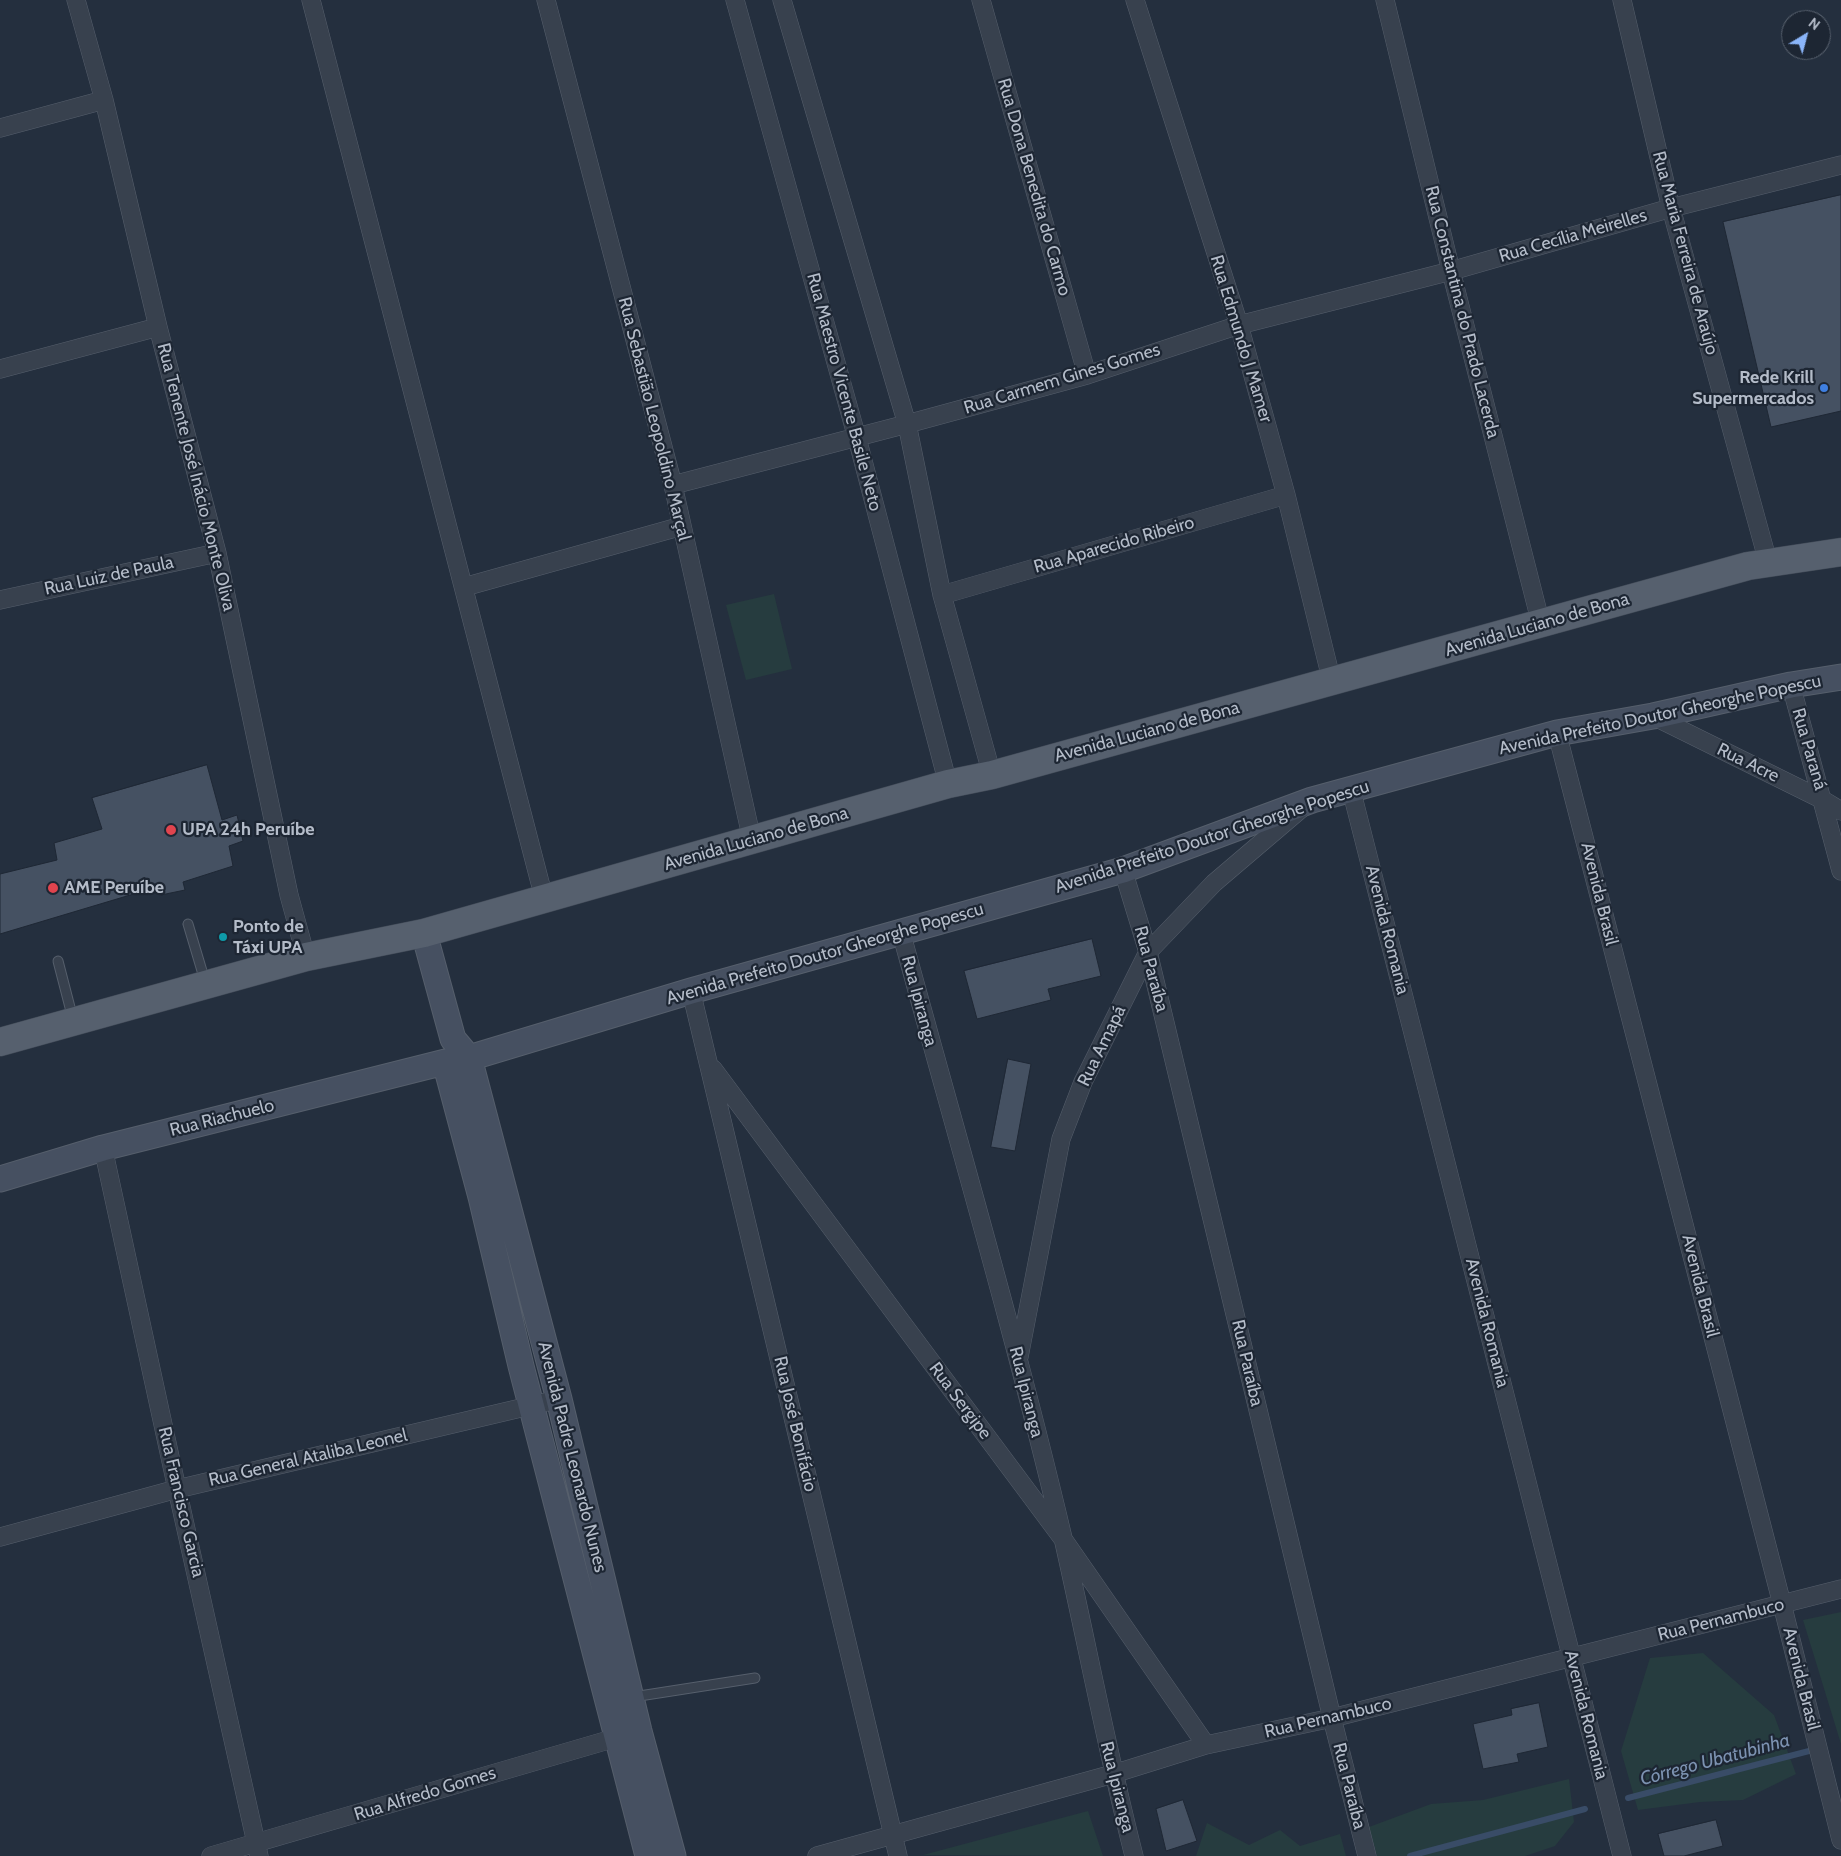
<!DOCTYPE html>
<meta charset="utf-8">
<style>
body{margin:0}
#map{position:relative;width:1841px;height:1856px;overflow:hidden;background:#242f3e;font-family:Cabin,sans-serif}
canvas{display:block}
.north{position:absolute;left:1781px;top:10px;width:50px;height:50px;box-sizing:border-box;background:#1d2633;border:1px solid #59626f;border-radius:50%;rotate:37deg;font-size:14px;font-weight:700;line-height:20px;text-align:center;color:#b4bcc9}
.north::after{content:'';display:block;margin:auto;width:18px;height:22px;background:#8ab4f8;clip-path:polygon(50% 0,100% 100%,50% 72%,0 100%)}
</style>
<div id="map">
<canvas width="1841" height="1856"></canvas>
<div class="north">N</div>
</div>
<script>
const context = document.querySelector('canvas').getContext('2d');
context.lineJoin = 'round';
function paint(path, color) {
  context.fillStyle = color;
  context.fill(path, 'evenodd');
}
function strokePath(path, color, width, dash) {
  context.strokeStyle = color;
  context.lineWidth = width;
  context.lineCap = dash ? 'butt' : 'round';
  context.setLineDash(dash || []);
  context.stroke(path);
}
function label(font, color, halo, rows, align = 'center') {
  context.font = font + ' Cabin,sans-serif';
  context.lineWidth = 4.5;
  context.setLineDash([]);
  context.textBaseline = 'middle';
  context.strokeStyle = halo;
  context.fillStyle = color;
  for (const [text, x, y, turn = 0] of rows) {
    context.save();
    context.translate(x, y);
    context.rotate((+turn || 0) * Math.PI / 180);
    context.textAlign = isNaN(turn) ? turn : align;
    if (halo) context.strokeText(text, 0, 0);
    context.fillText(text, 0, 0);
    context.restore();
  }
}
const green = new Path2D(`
 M774,594L792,669L746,680L726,605Z
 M1841,1612V1744L1803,1620Z
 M1703,1653L1774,1715L1796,1774L1743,1800L1700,1802L1638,1810L1621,1751L1650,1658Z
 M1569,1779L1574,1822L1555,1846L1525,1856H1377L1369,1827L1431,1804L1483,1800Z
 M1088,1811L1103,1856L923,1855Z
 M1207,1823L1249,1845L1280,1830L1300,1846L1340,1834L1346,1856H1196Z`);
const stream = new Path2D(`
 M1628,1798L1809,1751
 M1410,1856L1585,1809`);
const building = new Path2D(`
 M1841,195V411L1771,427L1723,222Z
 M207,765L222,820L237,815L243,841L229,846L233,866L183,882L185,890L161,895L157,887L0,934V874L57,860L54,843L102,829L92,798Z
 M1092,939L1101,976L1048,989L1051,1000L977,1019L964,971Z
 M1008,1059L1031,1064L1015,1151L991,1147Z
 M1539,1703L1548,1747L1517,1754L1519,1762L1483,1769L1473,1724L1512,1715L1511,1709Z
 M1183,1800L1197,1841L1166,1851L1156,1809Z
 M1716,1820L1723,1846L1684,1856H1664L1658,1834Z`);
const lane = new Path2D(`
 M188,924L205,981
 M58,961L73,1019
 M633,1697L755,1678`);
const street = new Path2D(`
 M76,0L104,100L158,327L217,553L289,895L306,957
 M311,0L544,898
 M546,0L673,485L752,840
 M735,0L857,438L948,784
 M782,0L907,424L942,595L992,775
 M981,0L1087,375
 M1135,0L1239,325L1286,495L1332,682
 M1385,0L1451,271L1541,624
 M1622,0L1671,208L1768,562
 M0,128L104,100
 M0,369L158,327
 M673,485L907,424L1087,375L1239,325L1451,271L1671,208L1841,165
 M464,587L682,526
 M942,595L1286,495
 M0,600L217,553
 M1791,685L1841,871
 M1653,716L1823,800L1841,811
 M1557,733L1782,1604L1841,1840
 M1351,789L1622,1856
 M1123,870L1148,952L1332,1718L1367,1856
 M901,932C956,1134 1015,1335 1063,1538C1087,1644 1107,1751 1134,1856
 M691,991L898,1856
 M713,1069L1063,1539L1206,1745
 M103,1148L177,1489L259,1856
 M1019,1357L1061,1139L1083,1082L1148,952L1214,883L1302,808
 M0,1537L177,1489L559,1399
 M211,1856L629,1734
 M817,1856L1113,1774L1206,1745L1332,1718L1841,1589`);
const secondary = new Path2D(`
 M424,933L453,1039L469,1058L559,1399L639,1731L673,1856
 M445,1062L481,1197L521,1366L648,1856
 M0,1179L103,1148L445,1062L469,1058L691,991L1123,870L1312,800L1557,733L1653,716L1791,685L1841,677`);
const primary = new Path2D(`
 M0,1042L306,957L424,933L948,784L992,775L1748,566L1841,552`);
const markers = [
 [1824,388,5,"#3f7fe0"],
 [171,830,6,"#e0444e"],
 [53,888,6,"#e0444e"],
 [223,937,5,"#0f9aa8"]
];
const streetNames = [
 ["Rua Dona Benedita do Carmo",1034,187,74],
 ["Rua Cecília Meirelles",1573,236,-16],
 ["Rua Maria Ferreira de Araújo",1685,253,75],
 ["Rua Constantina do Prado Lacerda",1462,312,76],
 ["Rua Edmundo J Mamer",1241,339,73],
 ["Rua Carmem Gines Gomes",1062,379,-17],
 ["Rua Maestro Vicente Basile Neto",844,392,75],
 ["Rua Sebastião Leopoldino Marçal",654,419,76],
 ["Rua Tenente José Inácio Monte Oliva",196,477,76],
 ["Rua Aparecido Ribeiro",1114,545,-16],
 ["Rua Luiz de Paula",109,576,-12],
 ["Avenida Luciano de Bona",1537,625,-16],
 ["Avenida Prefeito Doutor Gheorghe Popescu",1660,715,-12],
 ["Avenida Luciano de Bona",1147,732,-15],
 ["Rua Paraná",1809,749,74],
 ["Rua Acre",1748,763,26],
 ["Avenida Prefeito Doutor Gheorghe Popescu",1212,837,-18],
 ["Avenida Luciano de Bona",756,839,-16],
 ["Avenida Brasil",1599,894,76],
 ["Avenida Romania",1387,930,76],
 ["Avenida Prefeito Doutor Gheorghe Popescu",825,954,-16],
 ["Rua Paraíba",1151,969,75],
 ["Rua Ipiranga",919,1001,75],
 ["Rua Amapá",1102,1046,-64],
 ["Rua Riachuelo",222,1118,-14],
 ["Avenida Brasil",1700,1286,76],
 ["Avenida Romania",1487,1323,76],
 ["Rua Paraíba",1247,1363,77],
 ["Rua Ipiranga",1026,1392,76],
 ["Rua Sergipe",960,1401,53],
 ["Rua José Bonifácio",795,1424,77],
 ["Avenida Padre Leonardo Nunes",572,1457,76],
 ["Rua General Ataliba Leonel",308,1458,-13],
 ["Rua Francisco Garcia",181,1502,77],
 ["Rua Pernambuco",1721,1620,-14],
 ["Avenida Brasil",1801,1679,76],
 ["Avenida Romania",1586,1715,76],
 ["Rua Pernambuco",1328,1718,-13],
 ["Rua Paraíba",1349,1786,76],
 ["Rua Ipiranga",1117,1787,76],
 ["Rua Alfredo Gomes",425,1794,-17]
];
const poiNames = [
 ["Rede Krill",1814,378,"right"],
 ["Supermercados",1814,399,"right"],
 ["UPA 24h Peruíbe",182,830],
 ["AME Peruíbe",64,888],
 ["Ponto de",233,927],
 ["Táxi UPA",233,948]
];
const waterNames = [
 ["Córrego Ubatubinha",1715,1760,-15]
];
paint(green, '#263c3f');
strokePath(stream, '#394c67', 6);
paint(building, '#455162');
strokePath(building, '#1f2835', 1);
strokePath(lane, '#565f6c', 11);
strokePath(street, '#565f6c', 19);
strokePath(secondary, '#565f6c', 27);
strokePath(primary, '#414a57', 29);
strokePath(lane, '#38414e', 9);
strokePath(street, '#38414e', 18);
strokePath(secondary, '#465061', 25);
strokePath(primary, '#56606e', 28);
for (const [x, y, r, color] of markers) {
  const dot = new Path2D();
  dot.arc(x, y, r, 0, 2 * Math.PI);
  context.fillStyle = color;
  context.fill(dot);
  strokePath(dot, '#1d2633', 2);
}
label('18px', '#b4bcc9', '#1d2633', streetNames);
label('bold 18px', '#b4bcc9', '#1d2633', poiNames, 'left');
label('italic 19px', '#7c92b1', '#1d2633', waterNames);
</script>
